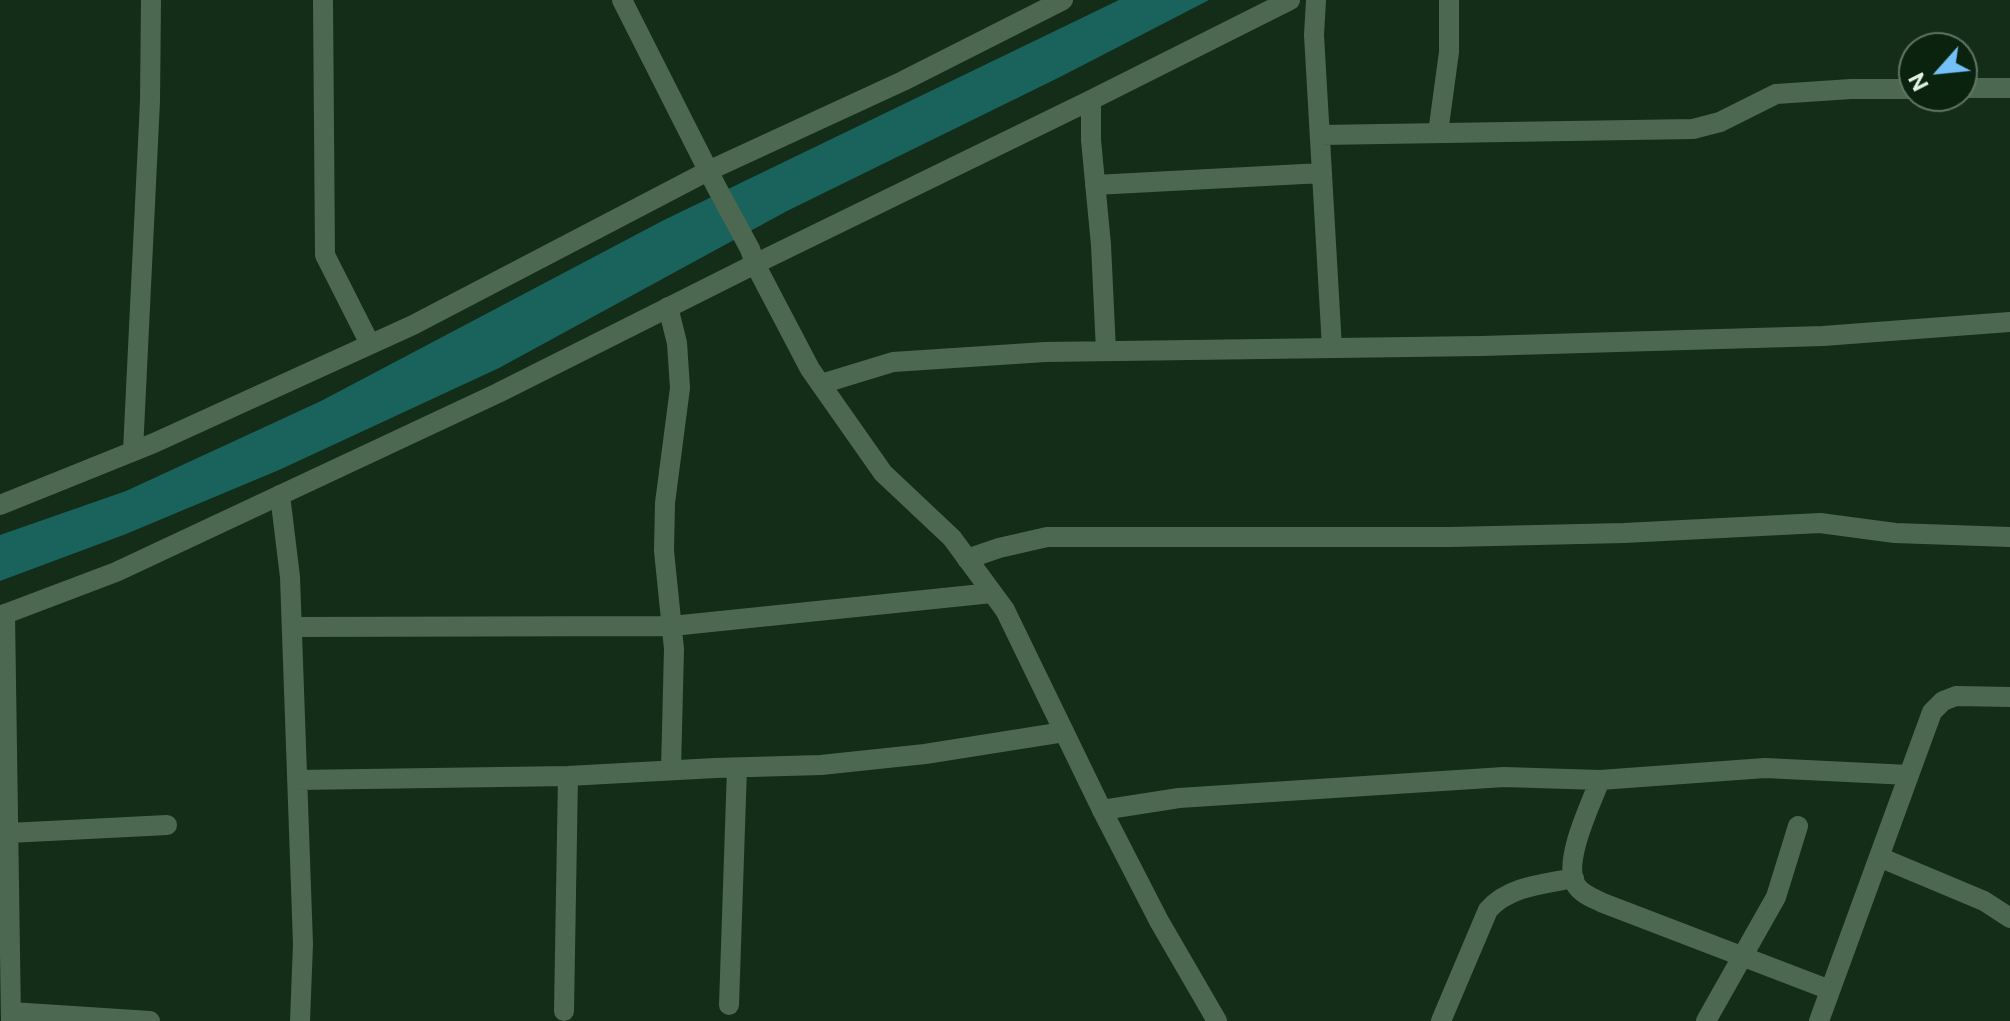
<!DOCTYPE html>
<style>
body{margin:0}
#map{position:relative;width:2010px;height:1021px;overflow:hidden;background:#142d19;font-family:"Public Sans",sans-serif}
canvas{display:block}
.north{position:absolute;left:1898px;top:32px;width:80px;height:80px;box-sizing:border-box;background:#0a230f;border:2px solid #607664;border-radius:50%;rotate:243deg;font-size:22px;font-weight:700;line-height:32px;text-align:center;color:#e2f2e4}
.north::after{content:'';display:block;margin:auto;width:28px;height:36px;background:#75c0f6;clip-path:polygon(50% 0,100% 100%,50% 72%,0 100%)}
</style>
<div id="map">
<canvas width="2010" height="1021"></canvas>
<div class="north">N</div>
</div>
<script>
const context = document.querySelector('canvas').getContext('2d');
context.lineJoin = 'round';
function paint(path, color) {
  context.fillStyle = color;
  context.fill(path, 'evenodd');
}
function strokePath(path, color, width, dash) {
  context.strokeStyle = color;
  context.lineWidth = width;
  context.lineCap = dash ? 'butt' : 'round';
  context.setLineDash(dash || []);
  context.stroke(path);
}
const water = new Path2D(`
 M1119,0H1209L1060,77L787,211L499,368L279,470L126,534L0,581V535L126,491L321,401L664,220Z`);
const minor = new Path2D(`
 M323,0L325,255L370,344
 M1316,0L1314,35L1332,348
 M1962,88H2010
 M1091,100V140L1101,245L1106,351
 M1438,133L1449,52V0
 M1320,135L1693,129L1720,122L1776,94L1851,89H1914
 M1095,185L1322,173
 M755,264L1091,100L1290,0
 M668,307L677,343L680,388L665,503L664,551L674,649L671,770
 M821,384L893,362L1045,352L1481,346L1823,336L2010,322
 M133,451L150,101L151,0
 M280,495L290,577L303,944L300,1021
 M0,505L154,443L413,325L708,171L903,81L1063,0
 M967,559L999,548L1047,537H1450L1624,533L1820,523L1895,533L2010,537
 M5,614L11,1021
 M292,627L672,626L992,593
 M297,780L568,776L715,768L821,765L925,754L1064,732
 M1600,780C1591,804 1562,862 1576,885C1581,894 1595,899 1603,903L1830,990
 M1102,810L1179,798L1504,777L1600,780L1765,768L1909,775
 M9,833L167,825
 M1879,857L1984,901L2010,918
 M729,1005L737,768
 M564,1011L568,776
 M11,1012L150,1021
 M1441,1021L1488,910C1509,886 1544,884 1574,878
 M1706,1021L1776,897L1798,826
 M1819,1021L1932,712L1943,701L1956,696L2010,697`);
const tertiary = new Path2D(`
 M622,0L717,188L750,249L755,264L810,369L883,473L952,538L1005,610L1102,810L1159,921L1217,1021
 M0,616L116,572L498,393L755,264`);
paint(water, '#19635c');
strokePath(minor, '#4d6851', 20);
strokePath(tertiary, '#4d6851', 20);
</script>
